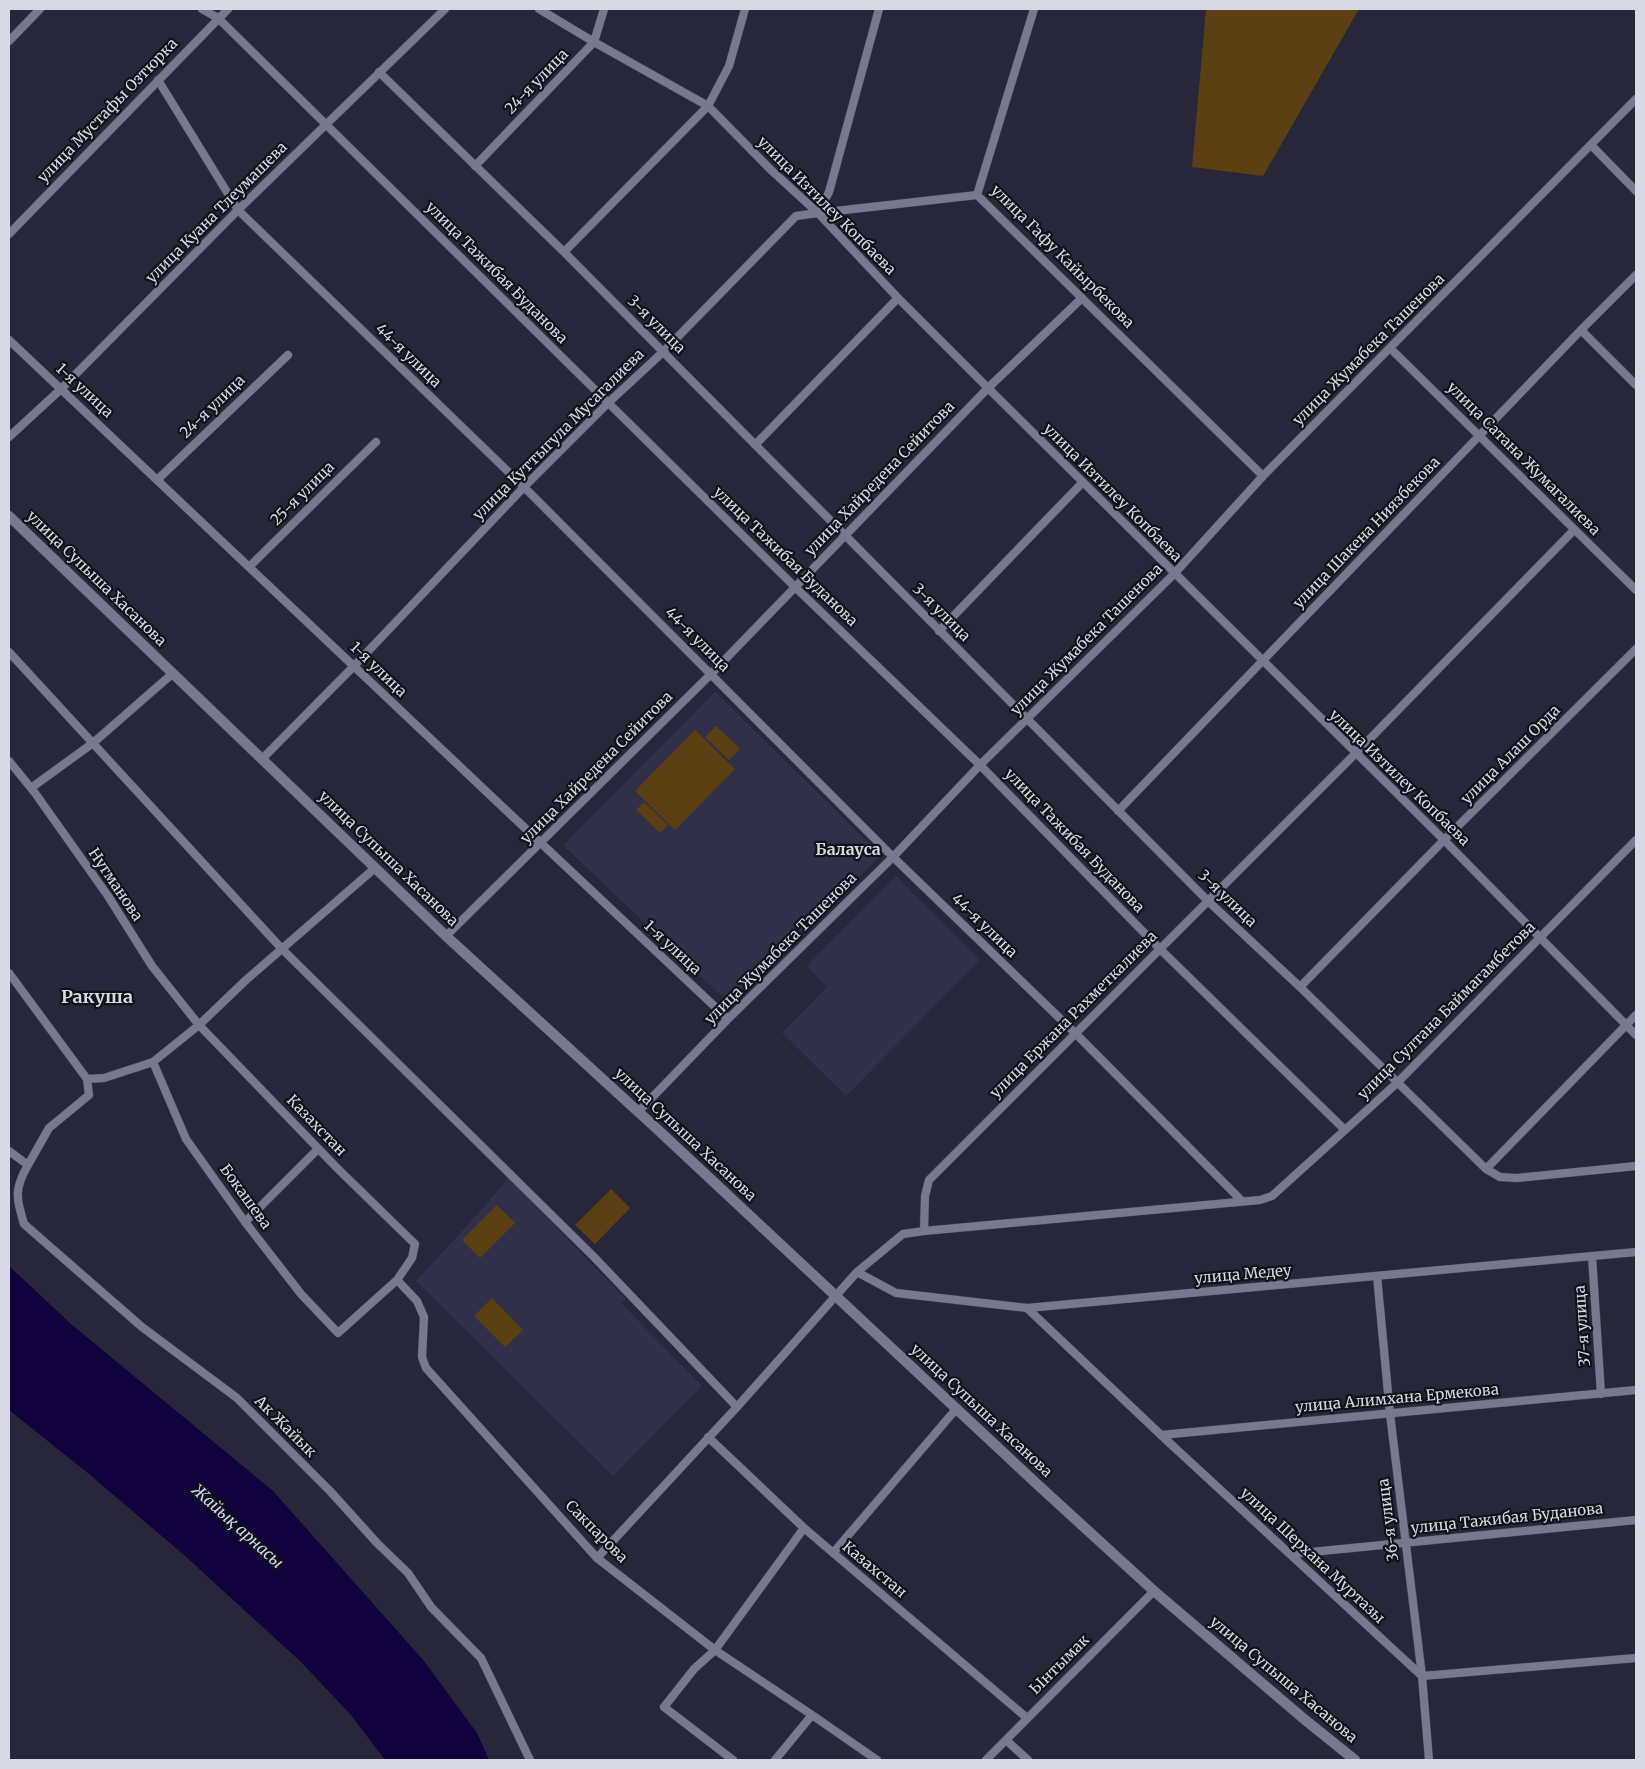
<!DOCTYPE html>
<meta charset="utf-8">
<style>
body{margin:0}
#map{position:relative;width:1645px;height:1769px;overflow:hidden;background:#272739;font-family:Merriweather,serif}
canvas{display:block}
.frame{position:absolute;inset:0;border:10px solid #d8d9e5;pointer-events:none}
</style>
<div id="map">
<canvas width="1645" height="1769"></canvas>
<div class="frame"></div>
</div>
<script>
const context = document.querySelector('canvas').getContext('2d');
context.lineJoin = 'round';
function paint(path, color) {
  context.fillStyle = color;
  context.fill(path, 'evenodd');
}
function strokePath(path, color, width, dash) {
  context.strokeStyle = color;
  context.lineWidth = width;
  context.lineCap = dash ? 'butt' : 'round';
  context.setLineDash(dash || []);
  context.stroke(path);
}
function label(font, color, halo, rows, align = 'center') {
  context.font = font + ' Merriweather,serif';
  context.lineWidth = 4.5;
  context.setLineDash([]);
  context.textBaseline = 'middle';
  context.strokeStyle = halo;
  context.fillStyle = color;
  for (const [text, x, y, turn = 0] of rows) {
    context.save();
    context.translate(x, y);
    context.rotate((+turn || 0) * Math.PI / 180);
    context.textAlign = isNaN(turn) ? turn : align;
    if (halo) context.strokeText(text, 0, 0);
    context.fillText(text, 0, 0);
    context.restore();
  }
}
const built = new Path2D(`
 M715,692L881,855L731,1005L563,845Z
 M896,876L980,960L846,1096L782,1033L827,987L807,966Z
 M508,1178L626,1299L621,1303L702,1386L613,1476L416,1281L483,1208Z`);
const green = new Path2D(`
 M1206,9H1359L1263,176L1192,167Z
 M716,726L740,749L729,760L705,737Z
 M695,730L735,769L675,830L635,791Z
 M644,802L668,825L660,833L636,810Z
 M611,1189L630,1208L595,1244L575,1225Z
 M497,1205L515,1223L480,1258L462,1240Z
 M492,1298L523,1330L505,1347L474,1316Z`);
const water = new Path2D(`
 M9,1266L71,1324L273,1491L424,1661L477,1733L489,1760H385L351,1715L300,1661L254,1619L184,1555L89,1474L9,1410Z`);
const minor = new Path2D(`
 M202,9L218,18L795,587L980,765L1160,949L1345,1130
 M539,9L594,42L708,106L770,169L818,213L898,298L988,388L1444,840L1636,1035
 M1034,9L977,195L1263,476
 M9,41L40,9
 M379,72L564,252L1208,901L1300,987L1486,1169L1500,1177L1517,1178L1636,1166
 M158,80L238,210L524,487L893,857L1075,1033L1242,1201
 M1591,145L1636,191
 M475,166L594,42L604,9
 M818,213L977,195
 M9,234L228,9
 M564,252L708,106L729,66L745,9
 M1581,330L1636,385
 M9,340C249,565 487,794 728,1019
 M1390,348L1636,590
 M9,437L61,389L238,210L445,9
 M755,445L898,298
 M157,480L288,355
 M250,566L376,442
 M939,631L1082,483
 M9,652L282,949L594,1257L737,1407
 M262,759L354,666L524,487L608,403L663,352L796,216L818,213L829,192L879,9
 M9,761L35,793L108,896L152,966L199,1025L337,1168L415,1244L412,1258L397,1280L338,1333L301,1294L245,1222L186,1139L153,1062
 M31,788L93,743L172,674
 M1118,811L1581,330L1636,275
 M446,936L711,674L988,388L1082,298
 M9,973L87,1079L104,1078L153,1062L199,1025L246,980L375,868
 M1300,987L1444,840L1636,649
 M638,1112L728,1019L893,857L980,765L1174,574L1263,476L1636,99
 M9,1151L28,1165C14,1189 16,1198 24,1224L142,1327L237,1398L330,1491L377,1543L408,1573L431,1607L481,1658L530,1760
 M28,1165L49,1128L89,1095L87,1079
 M1486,1169L1636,1015
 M245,1222L318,1149
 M924,1231L1260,1200L1272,1196L1397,1083L1636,840
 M1592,1256L1601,1394
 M857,1272L896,1293L1027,1308L1636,1252
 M1377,1276L1390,1414L1422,1676L1429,1760
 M397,1280L417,1301L424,1317L422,1357L426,1368L597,1558L715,1650L812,1715L877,1760
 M1027,1308L1161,1435L1422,1676L1636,1658
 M1161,1435L1636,1390
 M708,1437L804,1528L1027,1718
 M833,1553L957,1408
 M1291,1554L1636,1520
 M597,1558L737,1407L857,1272L903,1234L924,1231L925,1196L929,1180L1355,754L1574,530
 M1006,1740L1028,1760
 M733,1760L664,1707L694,1669L715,1650L804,1528
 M775,1760L812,1715
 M986,1760L1154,1591`);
const tertiary = new Path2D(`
 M9,516L446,936L656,1128L1038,1485L1154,1591L1304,1719L1355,1760`);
const streetNames = [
 ["24-я улица",537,82,-46],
 ["улица Мустафы Озтюрка",108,111,-46],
 ["улица Изтилеу Копбаева",826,206,45],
 ["улица Куана Тлеумашева",217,213,-45],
 ["улица Гафу Кайырбекова",1062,257,45],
 ["улица Тажибая Буданова",496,273,45],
 ["3-я улица",656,325,45],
 ["улица Жумабека Ташенова",1369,350,-45],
 ["44-я улица",408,356,44],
 ["1-я улица",84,391,43],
 ["24-я улица",213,407,-44],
 ["улица Куттыгула Мусагалиева",559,435,-45],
 ["улица Сатана Жумагалиева",1523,459,45],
 ["улица Хайредена Сейитова",880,479,-46],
 ["улица Изтилеу Копбаева",1112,493,45],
 ["25-я улица",303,494,-45],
 ["улица Шакена Ниязбекова",1367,533,-46],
 ["улица Тажибая Буданова",785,557,44],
 ["улица Супыша Хасанова",96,579,44],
 ["3-я улица",941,613,45],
 ["44-я улица",697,640,45],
 ["улица Жумабека Ташенова",1087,640,-45],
 ["1-я улица",378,670,44],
 ["улица Алаш Орда",1511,755,-45],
 ["улица Хайредена Сейитова",597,768,-45],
 ["улица Изтилеу Копбаева",1399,778,44],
 ["улица Тажибая Буданова",1074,841,46],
 ["улица Супыша Хасанова",388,859,44],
 ["Нугманова",115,885,56],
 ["3-я улица",1227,899,44],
 ["44-я улица",984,926,44],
 ["1-я улица",672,948,43],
 ["улица Жумабека Ташенова",781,949,-45],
 ["улица Султана Баймагамбетова",1447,1011,-45],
 ["улица Ержана Рахметкалиева",1074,1015,-45],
 ["Казахстан",316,1126,46],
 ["улица Супыша Хасанова",685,1135,43],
 ["Бокашева",245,1197,54],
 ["улица Медеу",1243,1275,-5],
 ["37-я улица",1583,1326,-94],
 ["улица Алимхана Ермекова",1397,1399,-5],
 ["улица Супыша Хасанова",981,1411,43],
 ["Ак Жайык",285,1427,45],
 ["улица Тажибая Буданова",1507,1519,-6],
 ["36-я улица",1389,1520,-97],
 ["Сакпарова",596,1532,45],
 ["улица Шерхана Муртазы",1312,1556,43],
 ["Казахстан",874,1570,40],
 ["Ынтымак",1060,1665,-45],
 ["улица Супыша Хасанова",1283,1680,40]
];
const neighbourhoodNames = [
 ["Балауса",848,850]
];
const waterNames = [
 ["Жайық арнасы",237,1527,42]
];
const quarterNames = [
 ["Ракуша",97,998]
];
paint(built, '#303048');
paint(green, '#5a4013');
paint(water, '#11013c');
strokePath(minor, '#444453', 9);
strokePath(tertiary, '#444453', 11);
strokePath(minor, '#78798e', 8);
strokePath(tertiary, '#78798e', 10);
label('15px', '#d8d9e5', '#111119', streetNames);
label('bold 16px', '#d8d9e5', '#111119', neighbourhoodNames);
label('italic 16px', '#d3d5fb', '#111119', waterNames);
label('bold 18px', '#d8d9e5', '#111119', quarterNames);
</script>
